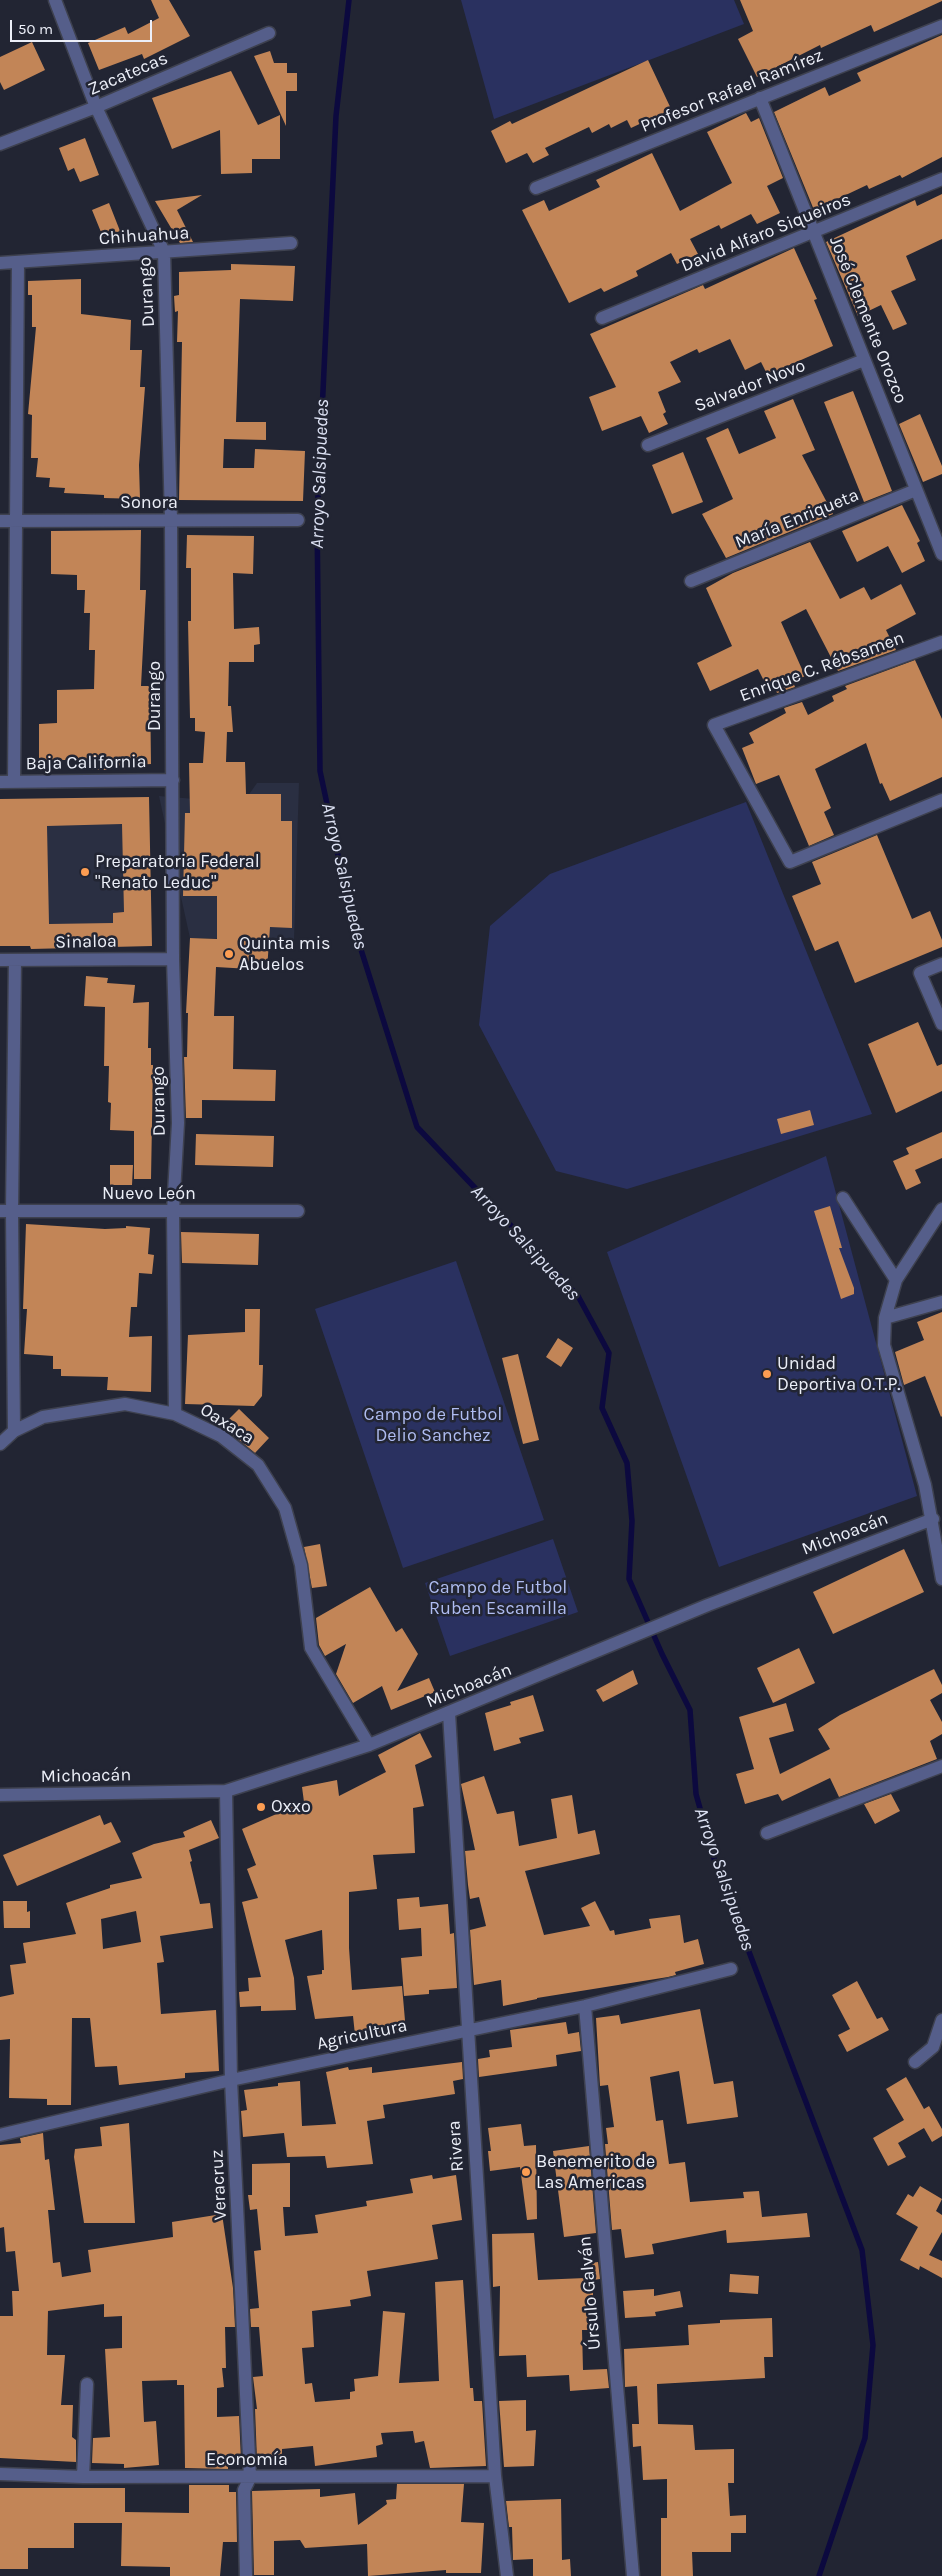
<!DOCTYPE html>
<meta charset="utf-8">
<style>
body{margin:0}
#map{position:relative;width:942px;height:2576px;overflow:hidden;background:#222533;font-family:Karla,sans-serif}
canvas{display:block}
.scale{position:absolute;left:10px;top:20px;width:142px;height:22px;box-sizing:border-box;border:2px solid #eceff8;border-top:0;padding-left:6px;font-size:15px;line-height:18px;white-space:nowrap;color:#eceff8;-webkit-text-stroke:4px #222533;paint-order:stroke}
</style>
<div id="map">
<canvas width="942" height="2576"></canvas>
<div class="scale">50 m</div>
</div>
<script>
const context = document.querySelector('canvas').getContext('2d');
context.lineJoin = 'round';
function paint(path, color) {
  context.fillStyle = color;
  context.fill(path, 'evenodd');
}
function strokePath(path, color, width, dash) {
  context.strokeStyle = color;
  context.lineWidth = width;
  context.lineCap = dash ? 'butt' : 'round';
  context.setLineDash(dash || []);
  context.stroke(path);
}
function label(font, color, halo, rows, align = 'center') {
  context.font = font + ' Karla,sans-serif';
  context.lineWidth = 5;
  context.setLineDash([]);
  context.textBaseline = 'middle';
  context.strokeStyle = halo;
  context.fillStyle = color;
  for (const [text, x, y, turn = 0] of rows) {
    context.save();
    context.translate(x, y);
    context.rotate((+turn || 0) * Math.PI / 180);
    context.textAlign = isNaN(turn) ? turn : align;
    if (halo) context.strokeText(text, 0, 0);
    context.fillText(text, 0, 0);
    context.restore();
  }
}
const built = new Path2D(`
 M257,783H299L294,940L190,938L159,796L243,803Z
 M0,799L149,801V944L0,946Z`);
const green = new Path2D(`
 M461,0H734L744,24L494,119Z
 M746,802L872,1114L627,1189L556,1171L479,1025L490,926L550,874Z
 M826,1156L917,1496L719,1567L607,1252Z
 M456,1261L544,1520L403,1568L315,1309Z
 M553,1539L578,1612L450,1656L425,1583Z`);
const stream = new Path2D(`
 M349,0L336,116L317,518L320,771L352,921L417,1127L578,1296L609,1353L602,1408L627,1463L632,1521L629,1579L662,1654L690,1710L696,1794L715,1862L862,2250L873,2345L865,2438L819,2576`);
const building = new Path2D(`
 M151,0H169L190,36L144,59L142,54L99,70L88,43L125,27L128,34L159,18Z
 M740,0H942V1L874,32L871,25L821,48L820,45L757,77L738,39L753,31Z
 M942,35V157L902,178L900,175L869,189L867,185L814,210L774,112L825,87L829,96L861,81L857,73Z
 M32,42L45,70L4,90L0,82V57Z
 M270,51L274,63H287V73H297V91H286V126L254,56Z
 M648,60L673,113L650,124L648,120L631,128L627,120L611,128L609,124L592,133L589,127L545,148L549,155L533,163L527,153L506,163L491,131L510,121L512,124Z
 M231,71L258,125L280,115V159H252V173L221,174L220,130L172,149L152,98Z
 M746,113L751,122L759,118L783,178L767,186L780,213L757,224L751,214L721,229L719,225L690,239L698,254L677,264L671,253L636,271L638,276L604,292L601,288L569,303L522,210L544,200L549,211L600,187L596,180L652,153L680,211L732,183L707,132Z
 M85,138L99,175L80,182L74,168L68,171L59,148Z
 M942,194V239L906,256L916,280L891,291L907,324L893,330L881,305L858,316L826,242L915,200L917,206Z
 M202,195L177,210L193,242L180,243L155,201Z
 M109,203L120,231L103,237L92,210Z
 M794,248L817,299L814,300L833,346L785,367L788,374L771,382L761,362L745,370L730,339L699,353L697,349L670,362L681,382L658,392L666,412L663,414L668,424L649,433L641,416L602,431L589,397L616,387L590,334L703,285L705,289Z
 M231,264L295,266L293,301L240,299L236,422H266V440L224,439L223,468H254L255,449L305,451L303,501L179,500L182,342H177L178,311L175,312L174,296L179,295V272L231,270Z
 M81,279V314L131,320L130,350H142L140,387H145L139,465L140,499L104,498V495L64,493L65,488L49,487L50,478L36,477L38,458H31L32,415L28,414L36,327H32V295H28V281Z
 M853,391L892,491L864,502L824,402Z
 M793,399L815,450L802,455L833,514L726,558L702,514L733,499L706,438L728,428L739,454L776,438L764,411Z
 M920,414L942,466V474L923,482L899,424Z
 M683,452L703,502L672,514L652,465Z
 M902,505L920,541L917,543L925,561L902,573L888,546L857,562L842,531Z
 M141,530L140,590H146L141,686H150L151,764L109,766V770H88V760H39V724L57,723V690L94,689L95,650H89L90,613H84L85,590H77V575L51,574V531Z
 M187,535L254,536L253,574L233,573L234,629L259,627L260,644L254,645V662H229L228,706H231L233,732H227L226,762H245L246,794H281V821H292V928L270,927L267,970L216,967L214,1016H234L233,1069L276,1070L275,1101L202,1100V1118H186L184,1057H187L188,1013H186L190,938L217,939V896H183L185,813H190L189,763H203L205,732L195,731V718H190L188,621H191V568H186Z
 M810,542L840,599L864,587L871,600L901,584L916,614L886,630L896,650L838,671L806,609L781,622L805,676L793,682L795,687L777,693L774,686L768,689L758,669L710,691L697,663L732,646L706,588L733,573Z
 M915,660L942,719V777L890,801L882,783L880,784L866,743L815,769L831,808L824,812L834,835L809,846L779,775L756,784L742,748L754,743L749,733L786,713L784,708L802,702L808,715L834,701L832,696L847,689L845,686Z
 M149,797L152,946L31,949L30,946H0V799ZM122,824L124,912L113,913V923L49,924L47,826Z
 M877,835L912,919L930,911L942,940V947L855,983L838,941L815,951L792,896L821,884L812,862Z
 M86,976L108,978L107,983L135,985L133,1003L149,1002L148,1048H151V1065H153L151,1179H134V1131L110,1130L111,1103L108,1102L109,1066H104L105,1007L84,1006Z
 M918,1022L937,1066L942,1064V1091L896,1113L868,1044Z
 M810,1110L814,1125L781,1134L777,1119Z
 M942,1132V1158L915,1170L921,1183L906,1190L893,1161L909,1154L906,1148Z
 M196,1134L274,1136L273,1167L195,1165Z
 M110,1165H133L132,1185H110Z
 M830,1206L842,1248H839L854,1288V1294L841,1299L814,1211Z
 M26,1224L105,1229L126,1228V1226L150,1228L148,1254L154,1255L152,1274L139,1273L137,1307H131L129,1337L152,1336L151,1392L107,1390L108,1377L61,1376V1369H53V1356L24,1354L27,1309H23Z
 M181,1232L259,1234L258,1265L182,1263Z
 M245,1309H260L259,1365H263L262,1396L254,1406L185,1404L188,1335L245,1332Z
 M942,1312V1416L941,1417L925,1376L904,1385L895,1352L924,1340L917,1322Z
 M558,1338L573,1348L561,1367L546,1357Z
 M518,1354L539,1440L523,1444L502,1358Z
 M239,1409L269,1438L255,1453L222,1426Z
 M320,1544L327,1586L312,1588L304,1547Z
 M904,1549L924,1592L833,1634L813,1592Z
 M370,1587L396,1632L402,1628L418,1654L397,1691L429,1678L435,1692L391,1710L382,1686L353,1703L336,1674L346,1644L325,1656L319,1645L316,1618Z
 M799,1648L815,1683L773,1703L757,1668Z
 M934,1669L942,1685V1693L930,1700L942,1722V1734L930,1741L937,1759L839,1797L830,1778L782,1801L778,1794L745,1804L736,1774L754,1769L739,1717L786,1703L794,1731L769,1738L780,1774L830,1749L818,1729L840,1715Z
 M633,1670L638,1684L603,1702L596,1690Z
 M533,1695L544,1731L519,1738L521,1743L494,1751L485,1713L511,1705L510,1702Z
 M420,1733L432,1757L415,1765L424,1806L413,1808L415,1853L373,1855L377,1889L349,1892V1948L352,1990L402,1986L406,2032L355,2035L353,2016L315,2019L307,1976L322,1974V1970H324L322,1930L285,1940L294,1978L296,2010L261,2011V2006L240,2007L239,1992L249,1991L248,1978L261,1977L242,1902L258,1898L247,1869L256,1865L242,1829L304,1802L302,1787L337,1780L339,1796L386,1772L378,1755Z
 M484,1776L497,1814L514,1811L519,1846L557,1838L551,1799L572,1795L578,1834L595,1830L600,1854L525,1871L544,1935L590,1926L581,1908L595,1901L610,1931L614,1930L615,1935L651,1928L649,1919L680,1915L684,1943L698,1939L704,1964L675,1972L676,1975L668,1977L537,1998V1999L503,2006L501,1980L474,1985L470,1930L486,1926L479,1897L470,1899L468,1885L465,1851L475,1850L461,1784Z
 M891,1794L900,1811L875,1824L864,1804Z
 M100,1815L104,1825L111,1822L121,1842L17,1886L3,1855Z
 M211,1820L219,1838L189,1850L192,1861L190,1862L200,1904L210,1903L213,1928L160,1936L164,1962L157,1963L161,2014L216,2010L219,2071L185,2073V2078L119,2085L117,2066L95,2067L90,2018H72L71,2105H47V2099L9,2098L10,2039L0,2040V1997L14,1994L10,1965L26,1963L23,1943L76,1934L66,1903L110,1888V1885L142,1878L132,1853L154,1844L185,1837L183,1832ZM136,1911L141,1942L103,1949L101,1919Z
 M419,1897L420,1907L448,1904L450,1934L454,1933L457,1988L429,1990V1994L404,1996L401,1958L422,1956L421,1928L399,1930L397,1899Z
 M3,1901H27V1912L30,1911V1928H4Z
 M857,1981L877,2019L882,2017L889,2030L847,2052L838,2035L850,2029L832,1995Z
 M700,2009L714,2084L733,2081L738,2117L687,2124L679,2071L650,2077L656,2121L663,2120L669,2164L685,2162L690,2202L744,2198L743,2192L759,2191L762,2217L807,2213L810,2237L727,2243L726,2230L652,2244L654,2254L625,2258L621,2229L612,2230L605,2144H608L606,2128L614,2127L608,2085L600,2086L596,2018L619,2015L621,2024Z
 M566,2022L568,2034L579,2032L581,2051L556,2055L557,2066L479,2077L478,2059L490,2057L489,2050L512,2047L510,2030Z
 M462,2062L463,2079L453,2081L455,2094L383,2105L385,2118L367,2121L373,2164L327,2168L325,2156L287,2157L284,2133L243,2137L241,2111L247,2110L244,2090L278,2086V2083L300,2081L302,2126L336,2124L326,2072L348,2067L349,2070L372,2067V2073Z
 M906,2077L924,2109L929,2106L942,2129V2136L932,2142L924,2128L898,2143L906,2157L888,2166L873,2138L904,2120L886,2089Z
 M129,2123L135,2223H84L74,2157L75,2149L102,2146L100,2127Z
 M521,2124L524,2146L536,2145L537,2219L527,2220L520,2167L490,2171L488,2151H491L488,2128Z
 M43,2133L45,2160L49,2159L55,2210H48L53,2263L60,2262L62,2277L91,2272L88,2250L173,2237L172,2222L222,2214L233,2288L235,2327H225L226,2368H222L224,2387L217,2388V2417L239,2416L241,2460L228,2461V2469L185,2468L184,2385H177V2380L142,2381L144,2422L156,2421L159,2465L124,2468V2464L92,2463L93,2438L110,2437L105,2349L122,2348V2316L104,2317V2304L48,2311L47,2355H65L61,2405H73L72,2437L76,2440V2462L0,2458V2316H13L12,2291H19L15,2251L6,2252L4,2227L0,2228V2145L21,2143L20,2138Z
 M589,2146L596,2233L564,2237L553,2151Z
 M290,2163V2207H283L285,2236L318,2233L315,2215L367,2206L366,2201L413,2193L410,2179L432,2175L433,2179L456,2175L462,2220L432,2225L438,2259L367,2271L371,2296L350,2300L351,2306L312,2311L314,2347L302,2348L305,2384L312,2383L315,2402L350,2399V2392L355,2391L354,2379L378,2376L383,2311L405,2313L399,2383L439,2381L435,2282L463,2280L470,2388H473L474,2401H482L486,2466L430,2468L424,2441L415,2443L413,2431L381,2433L383,2444L376,2446L377,2457L315,2466L313,2446L282,2449V2459L257,2460L255,2409H257L253,2377L263,2376L259,2327H251L250,2309L259,2308L254,2251L261,2250L257,2209L250,2210L248,2195H252V2164Z
 M920,2186L942,2199L936,2211L942,2215V2232L929,2255L942,2261V2278L920,2266L919,2270L900,2260L918,2227L896,2214L908,2194L913,2197Z
 M534,2233L538,2280L585,2278L584,2264L598,2262L600,2279L593,2280V2299H590L591,2330H582L583,2370L607,2369L609,2388L570,2391L569,2375L527,2377L526,2355L499,2356L500,2286L493,2287L492,2234Z
 M730,2274L759,2276L758,2294L729,2292Z
 M654,2289V2296L680,2291L683,2307L655,2312L656,2316L625,2318L623,2291Z
 M772,2318L773,2357H764L765,2378L657,2384L658,2424L693,2425L695,2450L734,2449V2483H728L730,2516L746,2515V2533H731V2552H692L693,2576H661V2518H667V2479L643,2480L641,2446L633,2447L632,2424H639L637,2386L625,2387L624,2349L689,2345L688,2325L720,2323V2320Z
 M526,2400V2431L536,2430L534,2466L504,2467L499,2401Z
 M397,2484H464L461,2522L484,2523L481,2573H446V2570L368,2576L367,2544L305,2548L300,2540L274,2541V2575H254L252,2491L320,2489V2497L355,2493L358,2525L387,2504L386,2500L396,2499Z
 M189,2485H229V2492H236L237,2542H223L220,2576H170V2567L121,2566L122,2523H74V2548H28V2569H0V2488H125V2512L189,2513Z
 M561,2499L562,2560L570,2559L571,2576H533V2559L513,2560L512,2527H509L506,2501Z`);
const minor = new Path2D(`
 M55,0L96,107L164,252L171,520L173,959L178,1123L173,1211L175,1414
 M760,98L942,554
 M0,144L96,107L269,33
 M536,188L942,26
 M0,263L291,243
 M602,318L942,179
 M648,445L864,360
 M0,521L298,520
 M691,581L916,490
 M942,642L714,725L790,862L942,800
 M0,782L173,780
 M14,782L18,263
 M0,960L173,959
 M942,964L920,973L942,1024
 M843,1198L896,1280
 M942,1209L896,1280L885,1318L884,1345L925,1485L942,1579
 M0,1211H298
 M885,1318L942,1302
 M14,1431L12,1211L15,960
 M0,1444L14,1431L43,1417L125,1404L175,1414L221,1436L258,1465L285,1508L301,1565L311,1648L369,1745
 M449,1713L495,2476L507,2576
 M226,1791L231,2080L250,2478L244,2490L246,2576
 M0,1795L226,1791L369,1745L708,1605L933,1519
 M767,1833L942,1766
 M585,2006L633,2576
 M915,2062L933,2047L942,2020
 M0,2135L231,2080L585,2006L731,1969
 M0,2474L83,2477L495,2476
 M83,2477L87,2384`);
const markers = [
 [85,872,5,"#fc9d52"],
 [229,954,5,"#fc9d52"],
 [767,1374,5,"#fc9d52"],
 [261,1807,5,"#fc9d52"],
 [526,2172,5,"#fc9d52"]
];
const streetNames = [
 ["Zacatecas",128,74,-23],
 ["Profesor Rafael Ramírez",732,91,-22],
 ["David Alfaro Siqueiros",766,233,-22],
 ["Chihuahua",144,236,-4],
 ["Durango",147,292,-93],
 ["José Clemente Orozco",868,320,68],
 ["Salvador Novo",750,386,-21],
 ["Sonora",149,503],
 ["María Enriqueta",797,519,-22],
 ["Enrique C. Rébsamen",822,667,-20],
 ["Durango",155,696,-90],
 ["Baja California",86,763,-1],
 ["Sinaloa",86,942,-1],
 ["Durango",159,1101,-91],
 ["Nuevo León",149,1194],
 ["Oaxaca",227,1424,32],
 ["Michoacán",845,1534,-21],
 ["Michoacán",469,1686,-22],
 ["Michoacán",86,1776,-1],
 ["Agricultura",362,2035,-12],
 ["Rivera",456,2146,-94],
 ["Veracruz",219,2185,-93],
 ["Úrsulo Galván",590,2293,-95],
 ["Economía",247,2460]
];
const poiNames = [
 ["Preparatoria Federal",95,862],
 ["\"Renato Leduc\"",95,883],
 ["Quinta mis",239,944],
 ["Abuelos",239,965],
 ["Unidad",777,1364],
 ["Deportiva O.T.P.",777,1385],
 ["Oxxo",271,1807],
 ["Benemerito de",536,2162],
 ["Las Americas",536,2183]
];
const parkNames = [
 ["Campo de Futbol",433,1415],
 ["Delio Sanchez",433,1436],
 ["Campo de Futbol",498,1588],
 ["Ruben Escamilla",498,1609]
];
const waterNames = [
 ["Arroyo Salsipuedes",320,474,-88],
 ["Arroyo Salsipuedes",344,876,77],
 ["Arroyo Salsipuedes",525,1243,47],
 ["Arroyo Salsipuedes",724,1879,71]
];
paint(built, '#2a2f42');
paint(green, '#2a3160');
strokePath(stream, '#0c093f', 5.5);
paint(building, '#c28557');
strokePath(minor, '#3e414f', 15);
strokePath(minor, '#555e8a', 12);
for (const [x, y, r, color] of markers) {
  const dot = new Path2D();
  dot.arc(x, y, r, 0, 2 * Math.PI);
  context.fillStyle = color;
  context.fill(dot);
  strokePath(dot, '#222533', 2);
}
label('18px', '#eceff8', '#222533', streetNames);
label('18px', '#eceff8', '#222533', poiNames, 'left');
label('18px', '#afbcf1', '#222533', parkNames);
label('italic 19px', '#dde2f4', '#222533', waterNames);
</script>
